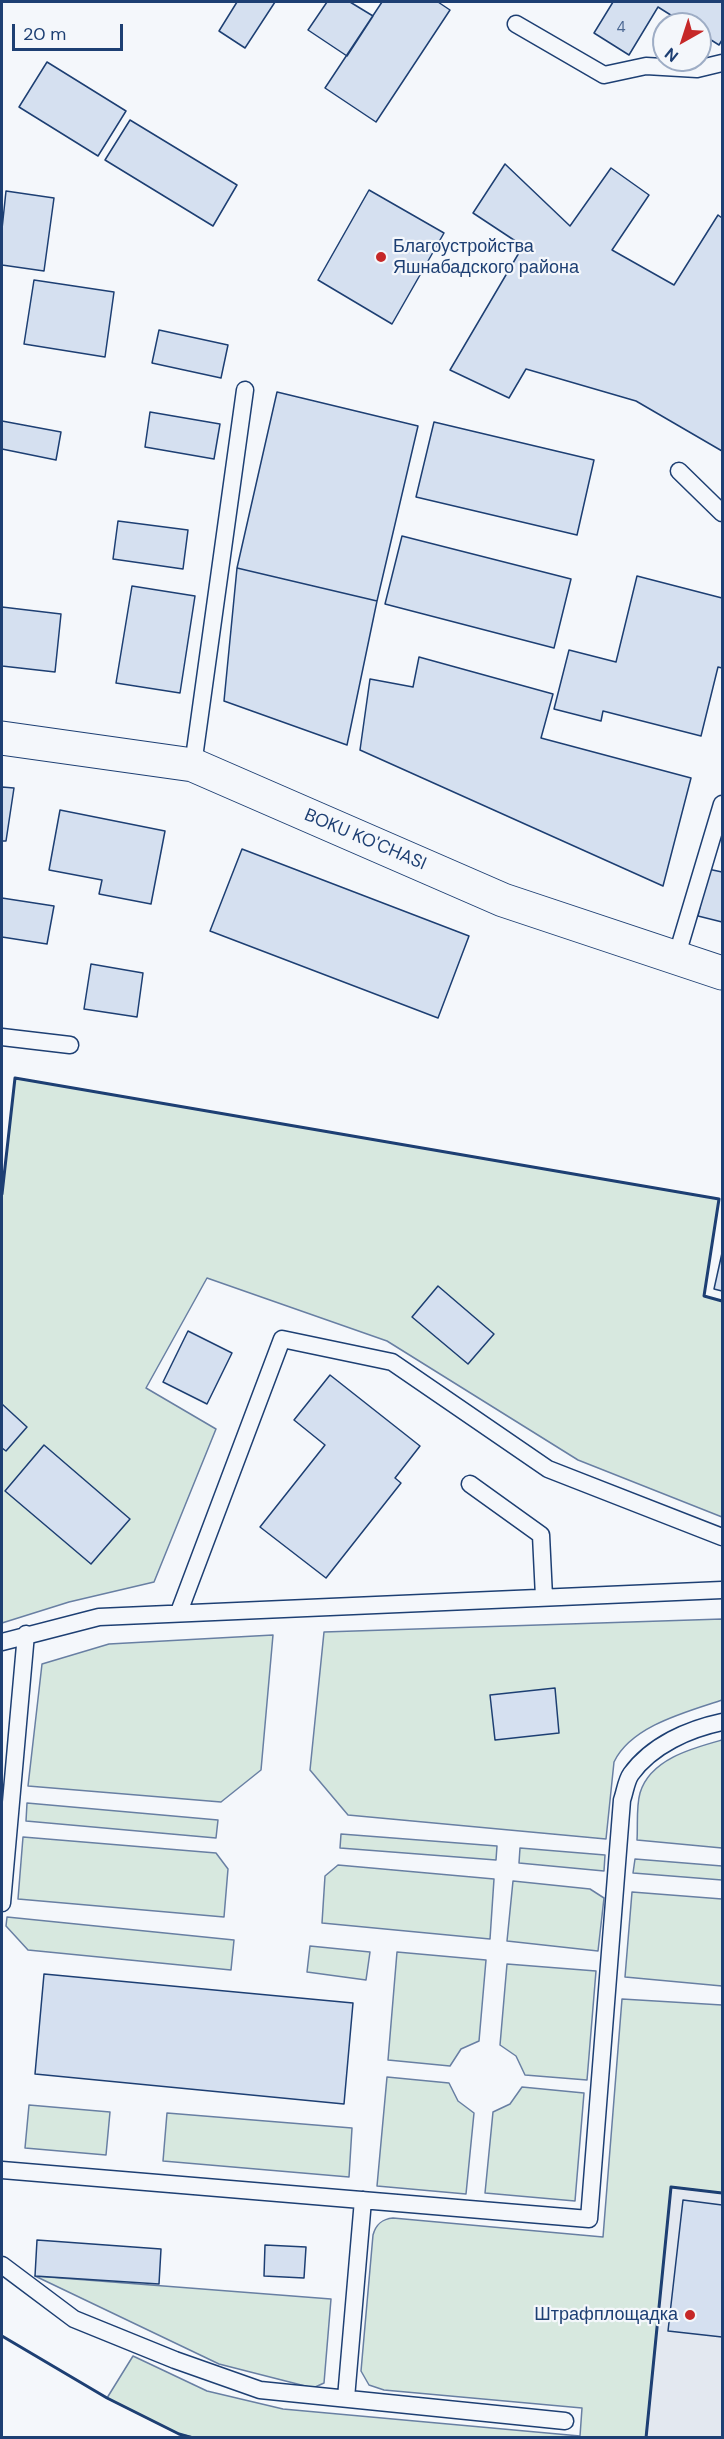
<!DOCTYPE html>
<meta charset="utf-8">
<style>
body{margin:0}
#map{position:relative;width:724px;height:2439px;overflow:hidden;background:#f4f7fb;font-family:"DM Sans",sans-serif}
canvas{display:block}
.frame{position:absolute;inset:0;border:3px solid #1d3f73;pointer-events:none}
.north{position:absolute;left:652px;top:12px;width:60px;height:60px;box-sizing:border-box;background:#f4f7fb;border:2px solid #9eadc5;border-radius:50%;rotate:219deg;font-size:16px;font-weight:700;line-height:24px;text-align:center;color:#1d3f73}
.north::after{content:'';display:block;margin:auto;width:21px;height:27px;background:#c62828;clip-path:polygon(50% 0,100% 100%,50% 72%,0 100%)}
.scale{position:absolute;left:12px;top:24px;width:111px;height:27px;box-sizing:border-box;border:3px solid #1d3f73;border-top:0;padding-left:8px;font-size:18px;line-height:21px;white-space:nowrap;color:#1d3f73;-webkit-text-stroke:4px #f4f7fb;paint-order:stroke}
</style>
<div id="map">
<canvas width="724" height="2439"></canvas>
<div class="frame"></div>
<div class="north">N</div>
<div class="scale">20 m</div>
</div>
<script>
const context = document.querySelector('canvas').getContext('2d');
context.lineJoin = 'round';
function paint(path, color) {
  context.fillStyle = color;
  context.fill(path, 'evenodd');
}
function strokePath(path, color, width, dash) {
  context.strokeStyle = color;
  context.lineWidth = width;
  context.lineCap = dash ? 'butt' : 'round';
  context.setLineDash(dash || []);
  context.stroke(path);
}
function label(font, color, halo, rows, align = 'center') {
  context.font = font + ' "DM Sans",sans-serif';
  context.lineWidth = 4.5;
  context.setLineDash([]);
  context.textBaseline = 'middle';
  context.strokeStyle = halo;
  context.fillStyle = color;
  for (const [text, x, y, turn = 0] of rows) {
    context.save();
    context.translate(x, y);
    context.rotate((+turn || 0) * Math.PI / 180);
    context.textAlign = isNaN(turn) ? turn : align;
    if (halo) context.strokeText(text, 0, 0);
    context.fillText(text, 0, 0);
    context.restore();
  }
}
const green = new Path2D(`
 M15,1078L719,1199L704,1296L722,1301V1517L578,1460L387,1341L207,1278L146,1388L216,1429L154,1582L69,1602L2,1623V1194Z
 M722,1619V1700C686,1712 631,1726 614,1762L606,1839L348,1815L310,1770L324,1632Z
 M273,1635L261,1770L221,1802L28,1786L42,1664L109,1644Z
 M722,1740V1848L637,1840C638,1825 636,1807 640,1793C650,1759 693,1748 722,1740Z
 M27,1803L218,1820L216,1838L26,1821Z
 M341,1834L497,1846L496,1860L340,1848Z
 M23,1837L216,1853L228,1869L224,1917L18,1899Z
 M520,1848L605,1855L604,1871L519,1863Z
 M635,1859L722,1866V1880L633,1873Z
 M338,1865L494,1879L490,1939L322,1923L325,1876Z
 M513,1881L590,1889L604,1898L598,1951L507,1941Z
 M632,1892L722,1899V1986L625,1977Z
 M7,1917L234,1940L231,1970L28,1950L6,1926Z
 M310,1946L370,1952L366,1980L307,1972Z
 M397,1952L486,1960L479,2041L461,2049L450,2066L388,2060Z
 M507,1964L596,1971L587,2080L525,2075L516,2056L500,2045Z
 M622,1999L722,2005V2193L671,2187L646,2437H193L179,2434L107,2398L133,2356L207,2391L283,2409L580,2436L582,2408L384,2390L369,2385L361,2371L373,2235C376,2224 382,2219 393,2218L603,2237Z
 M387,2077L449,2083L458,2101L474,2113L466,2194L377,2186Z
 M522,2087L584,2093L575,2201L485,2193L493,2112L510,2104Z
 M29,2105L110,2112L106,2155L25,2148Z
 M167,2113L352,2128L349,2177L163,2161Z
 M35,2276L331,2299L324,2383L313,2388L219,2364Z`);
const parking = new Path2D(`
 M671,2187L722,2193V2437L646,2438Z`);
const building = new Path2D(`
 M237,2H275L245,48L219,31Z
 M327,2H350L373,16L347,56L308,30Z
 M382,2H438L450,10L376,122L325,88Z
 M613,2H722V40L719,45L700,33V24H685L658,7L629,55L594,33Z
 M47,62L126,111L98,156L19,107Z
 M130,120L237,185L213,226L105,160Z
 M505,164L570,226L611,168L649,195L612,250L674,285L718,215L722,218V451L636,401L526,369L509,398L450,370L523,246L473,213Z
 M369,190L444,233L392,324L318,280Z
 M6,191L54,198L44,271L2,265V229Z
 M34,280L114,292L105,357L24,344Z
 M159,330L228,345L221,378L152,363Z
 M277,392L418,426L377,601L237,568Z
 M150,412L220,424L214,459L145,447Z
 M2,421L61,432L56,460L2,449Z
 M434,422L594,460L577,535L416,497Z
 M118,521L188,530L183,569L113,559Z
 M402,536L571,579L554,648L385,604Z
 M237,568L377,601L347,745L224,701Z
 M637,576L722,598V668L718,667L701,736L603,711L601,721L554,709L569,650L616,662Z
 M132,586L195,596L180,693L116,683Z
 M2,607L61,614L55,672L2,666Z
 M419,657L553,694L541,738L691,778L663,886L360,750L370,679L413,687Z
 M2,787L14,788L6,841H2Z
 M60,810L165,831L151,904L99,894L102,880L49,870Z
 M242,849L469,936L438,1018L210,931Z
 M708,869L722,872V922L698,916Z
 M2,898L54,906L47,944L2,937Z
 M91,964L143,973L137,1017L84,1009Z
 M722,1253V1291L714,1289Z
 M438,1286L494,1334L468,1364L412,1317Z
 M188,1331L232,1353L207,1404L163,1382Z
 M330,1375L420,1446L395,1478L401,1483L326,1578L260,1527L325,1445L294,1420Z
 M2,1404L27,1427L6,1451L2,1448Z
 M44,1445L130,1519L91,1564L5,1491Z
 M555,1688L559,1733L495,1740L490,1695Z
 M44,1974L353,2003L344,2104L35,2074Z
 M683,2200L722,2205V2337L668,2331Z
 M37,2240L161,2249L159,2284L35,2276Z
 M265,2245L306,2247L304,2278L264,2276Z`);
const service = new Path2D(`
 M516,24L604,75L646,66L697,69L722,63
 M679,471L722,513
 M193,765L245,390
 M676,958L722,804
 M2,1037L70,1045
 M470,1484L541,1535L544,1597
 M179,1612L282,1339L392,1362L548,1469L722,1537
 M2,1642L99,1617L722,1590
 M2,1903L26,1634
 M2,2170L589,2219L622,1800C625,1792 626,1781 631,1774C652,1745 689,1729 722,1722
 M2,2265L74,2319L175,2360L260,2390L565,2421
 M346,2398L363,2200`);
const tertiary = new Path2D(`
 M2,738L193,765L503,900L722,973`);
const wall = new Path2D(`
 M2,1194L15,1078L719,1199L704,1296L722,1301
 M2,2336L107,2398L179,2434L193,2438
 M646,2438L671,2187L722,2193`);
const markers = [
 [381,257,6,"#c62828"],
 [690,2315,6,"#c62828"]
];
const numberNames = [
 ["4",621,28]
];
const poiNames = [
 ["Благоустройства",393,247],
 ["Яшнабадского района",393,268],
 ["Штрафплощадка",678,2315,"right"]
];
const streetNames = [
 ["BOKU KO'CHASI",365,840,23]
];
paint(green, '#d7e8df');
strokePath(green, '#687fa3', 1.5);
paint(parking, '#e3e8f0');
strokePath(parking, '#687fa3', 1.5);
paint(building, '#d5e0f0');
strokePath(building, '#1d3f73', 1.5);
strokePath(service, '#1d3f73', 19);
strokePath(tertiary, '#1d3f73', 35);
strokePath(service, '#f4f7fb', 16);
strokePath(tertiary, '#f4f7fb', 33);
strokePath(wall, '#1d3f73', 3);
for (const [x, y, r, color] of markers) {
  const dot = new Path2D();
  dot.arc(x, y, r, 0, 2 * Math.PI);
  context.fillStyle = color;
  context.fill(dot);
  strokePath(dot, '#f4f7fb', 2);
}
label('15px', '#4b6792', null, numberNames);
label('18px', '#1d3f73', '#f4f7fb', poiNames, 'left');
label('18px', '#1d3f73', '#f4f7fb', streetNames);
</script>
